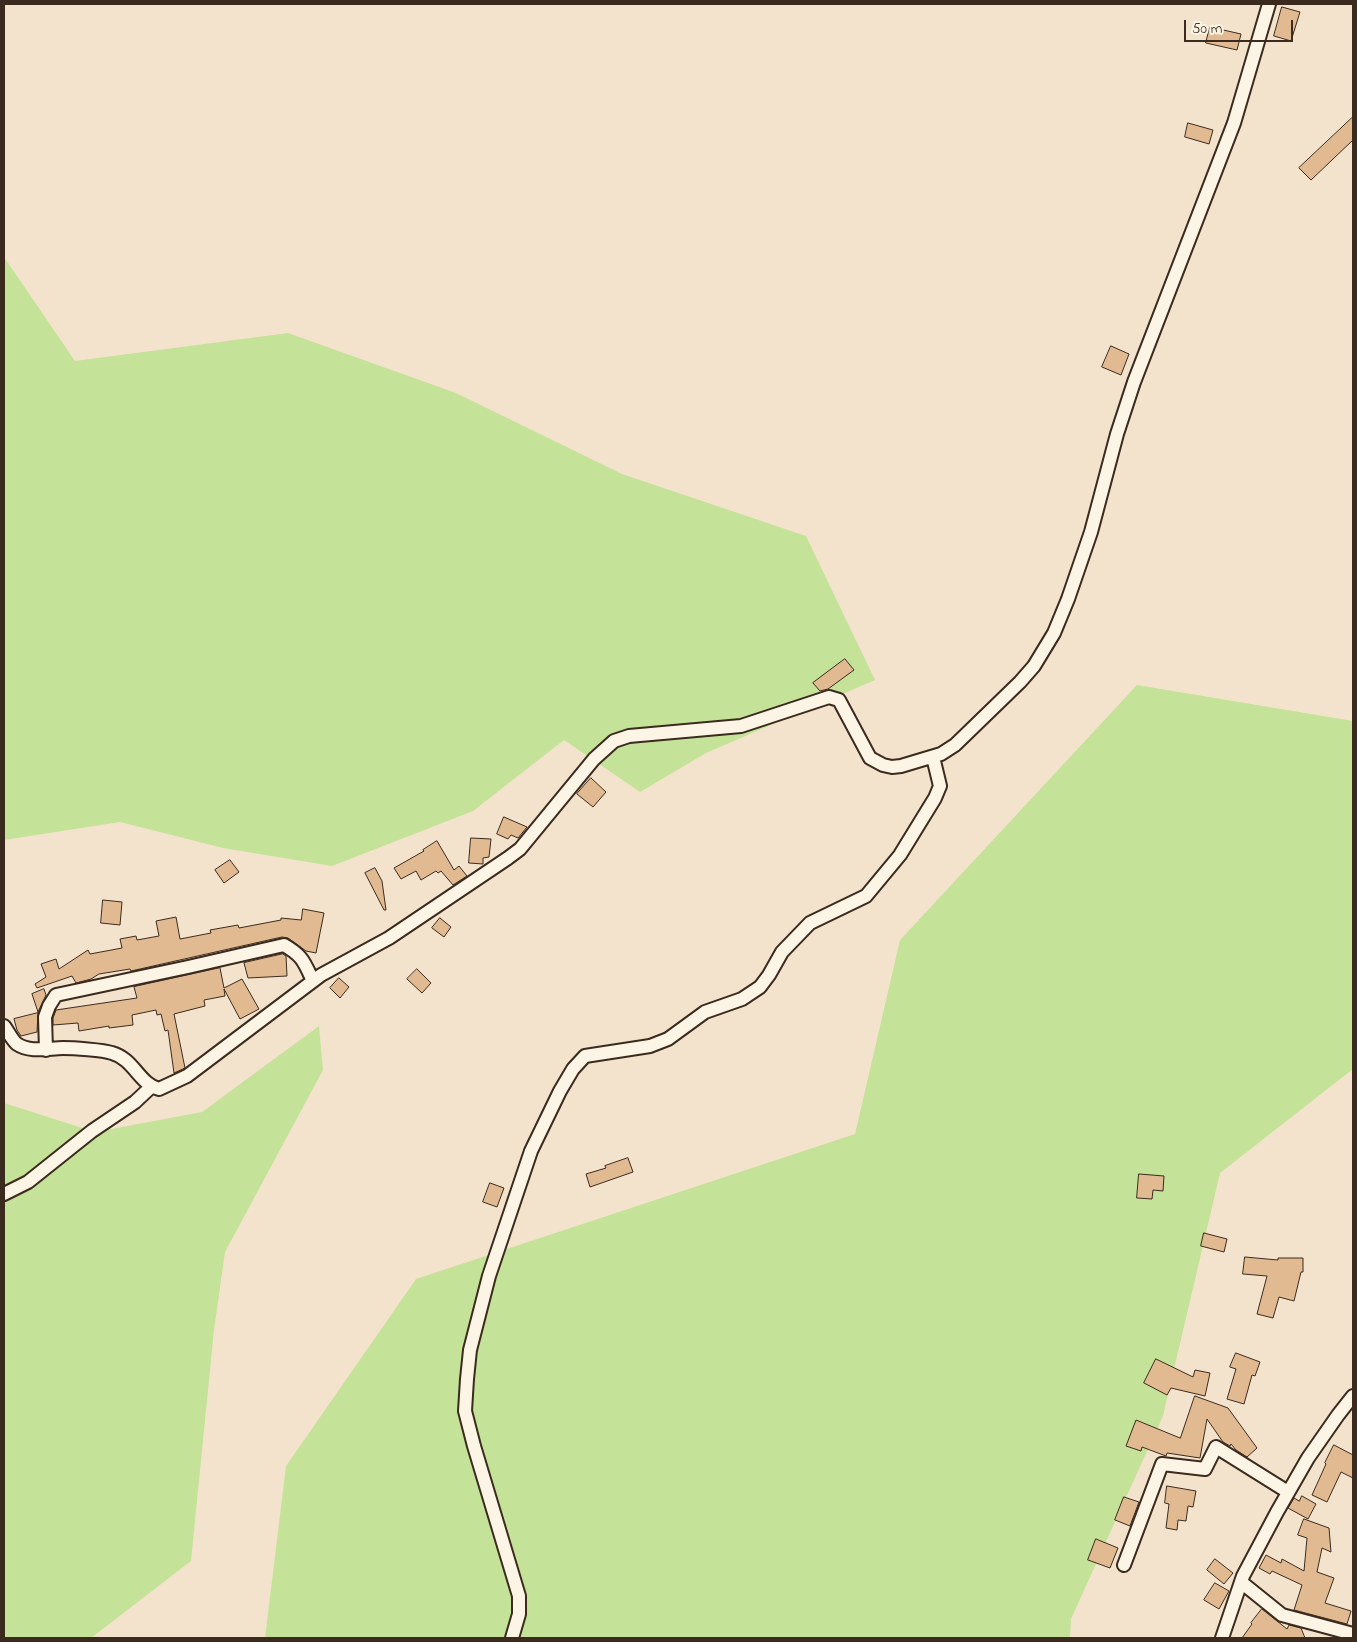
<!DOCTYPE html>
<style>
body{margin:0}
#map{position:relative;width:1357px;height:1642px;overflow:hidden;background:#f4e3cc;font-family:"Indie Flower",sans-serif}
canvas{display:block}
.frame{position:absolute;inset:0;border:5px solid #3b2a1e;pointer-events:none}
.scale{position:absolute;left:1184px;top:20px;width:109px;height:22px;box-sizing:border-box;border:2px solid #3b2a1e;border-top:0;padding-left:6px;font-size:15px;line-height:18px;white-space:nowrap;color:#3b2a1e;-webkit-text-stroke:4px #fcf5e5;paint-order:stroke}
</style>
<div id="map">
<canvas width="1357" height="1642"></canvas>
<div class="frame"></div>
<div class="scale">50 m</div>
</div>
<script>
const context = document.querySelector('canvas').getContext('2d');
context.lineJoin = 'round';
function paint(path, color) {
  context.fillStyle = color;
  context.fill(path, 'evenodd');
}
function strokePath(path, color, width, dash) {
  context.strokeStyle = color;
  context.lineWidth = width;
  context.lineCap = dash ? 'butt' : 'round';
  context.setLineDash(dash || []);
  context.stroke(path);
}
const green = new Path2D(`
 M4,257L75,361L288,333L456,393L622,474L806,536L875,680L706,753L640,792L564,740L473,811L332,866L223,848L120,822L4,840Z
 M1137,685L1353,721V1069L1220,1173L1163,1416L1071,1619L1070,1638H265L286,1466L416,1279L855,1134L900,940Z
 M319,1026L323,1070L225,1252L214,1330L191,1561L91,1638H4V1103L95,1132L202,1112Z`);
const building = new Path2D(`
 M1282,7L1300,12L1291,41L1274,36Z
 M1210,27L1241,34L1237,50L1206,43Z
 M1353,117V140L1311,180L1299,168Z
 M1188,123L1213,130L1209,144L1185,137Z
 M1111,346L1129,354L1121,375L1102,367Z
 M845,659L854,670L828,689L820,691L813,683Z
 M591,778L606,792L593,807L577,794Z
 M504,817L527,827L518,838L511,835L508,839L497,834Z
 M471,838L491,839L489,857L483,858V864L469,863Z
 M437,841L454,870L459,866L467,876L453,885L441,871L438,873L436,871L421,880L416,871L401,879L394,868L424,851L423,850Z
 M230,860L239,872L224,883L215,870Z
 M375,868L382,881L386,910H384L365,873Z
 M103,900L122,902L120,925L101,923Z
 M303,909L324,913L316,953L306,951L288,938L282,937L131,971L130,969L99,974L91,979L76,983L72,976L37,988L35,984L46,977L41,964L56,959L59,969L88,950L90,954L122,948L120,939L136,936L137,940L159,936L156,921L176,917L180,939L211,933L210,930L238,925L239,928L281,920V918L301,920Z
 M440,918L451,927L444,937L432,928Z
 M283,954L286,956L287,976L248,978L244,963Z
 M220,968L224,988L242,979L259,1009L240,1019L224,989L225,996L204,1000L205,1006L174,1014L185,1068L174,1073L168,1030L165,1031L161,1014L157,1015L156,1010L132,1015L133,1025L109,1028V1026L79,1031L78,1023L53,1025V1018L56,1010L137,998L134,987Z
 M417,969L431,983L422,993L407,979Z
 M339,978L349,987L340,998L330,988Z
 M44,989L46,995L38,1012L32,994Z
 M38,1013L37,1032L21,1036L17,1030L14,1019Z
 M628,1158L633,1172L590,1187L586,1174L606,1168L605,1166Z
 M1139,1174L1164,1176L1163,1191L1153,1190L1152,1199L1137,1198Z
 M490,1183L504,1188L497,1207L483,1202Z
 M1204,1233L1227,1239L1224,1252L1201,1246Z
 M1245,1257L1278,1260V1258H1303V1272H1301L1294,1301L1279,1297L1273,1318L1257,1314L1267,1276L1243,1274Z
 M1236,1353L1260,1362L1255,1376L1252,1375L1244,1404L1227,1399L1236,1369L1230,1367Z
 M1156,1359L1193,1377L1195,1370L1210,1373L1205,1396L1171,1388L1167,1395L1144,1383Z
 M1195,1396L1228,1408L1257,1448L1247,1457L1236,1450L1231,1444L1230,1446L1223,1442L1207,1419L1200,1458L1167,1453L1166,1456L1142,1447L1141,1451L1126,1446L1136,1420L1180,1438Z
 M1334,1445L1353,1455V1478L1341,1472L1327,1502L1312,1495L1326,1464L1325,1463Z
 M1167,1486L1196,1491L1193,1507L1188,1506L1186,1521L1178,1520L1177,1530L1166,1528L1169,1504L1165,1503Z
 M1302,1496L1316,1504L1308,1519L1288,1508L1294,1498L1299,1501Z
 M1124,1497L1139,1502L1130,1526L1115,1520Z
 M1304,1519L1329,1528L1331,1552L1322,1548L1317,1572L1334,1578L1325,1603L1351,1611L1347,1624L1294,1610L1302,1585L1272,1571L1270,1574L1259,1568L1266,1555L1281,1563L1282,1559L1304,1571L1307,1538L1298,1535Z
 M1096,1539L1118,1548L1110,1568L1088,1560Z
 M1215,1559L1233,1573L1224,1584L1207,1570Z
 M1215,1583L1229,1591L1219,1609L1204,1600Z
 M1262,1609L1287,1629L1289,1625L1301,1628L1305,1638H1242L1252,1624L1251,1623Z`);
const street = new Path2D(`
 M4,1026C8,1031 12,1040 17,1044C30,1053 49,1048 63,1048C73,1048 103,1050 112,1053C134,1059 139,1084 159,1089L187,1076L321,975L389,938L508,858L520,849L594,759L614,741L629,736L741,726L829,697L839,700L870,758L883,765L892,767L901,766L941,754L955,745L1020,682L1034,666L1054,633L1068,599L1091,532L1117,434L1134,382L1234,123L1269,4
 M46,1050L45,1017L49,1006L56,995L188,967L284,945C303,956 304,962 313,981
 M4,1194L28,1182L92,1131L135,1102L151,1087
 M1124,1565L1162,1464L1205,1469L1216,1447L1288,1492
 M1241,1582L1282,1615L1353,1634
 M512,1638L519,1614V1596L474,1446L465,1411L467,1379L470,1350L489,1276L531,1151L560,1091L573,1069L585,1056L650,1046L668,1039L705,1012L742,999L760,987L769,975L782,952L810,923L866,896L900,855L935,798L940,786L933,757
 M1222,1638L1243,1576L1277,1512L1308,1458L1338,1415L1353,1396`);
paint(green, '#c5e299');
paint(building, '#e1ba92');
strokePath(building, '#3b2a1e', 1);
strokePath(street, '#3b2a1e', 16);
strokePath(street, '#fcf5e5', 12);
</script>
